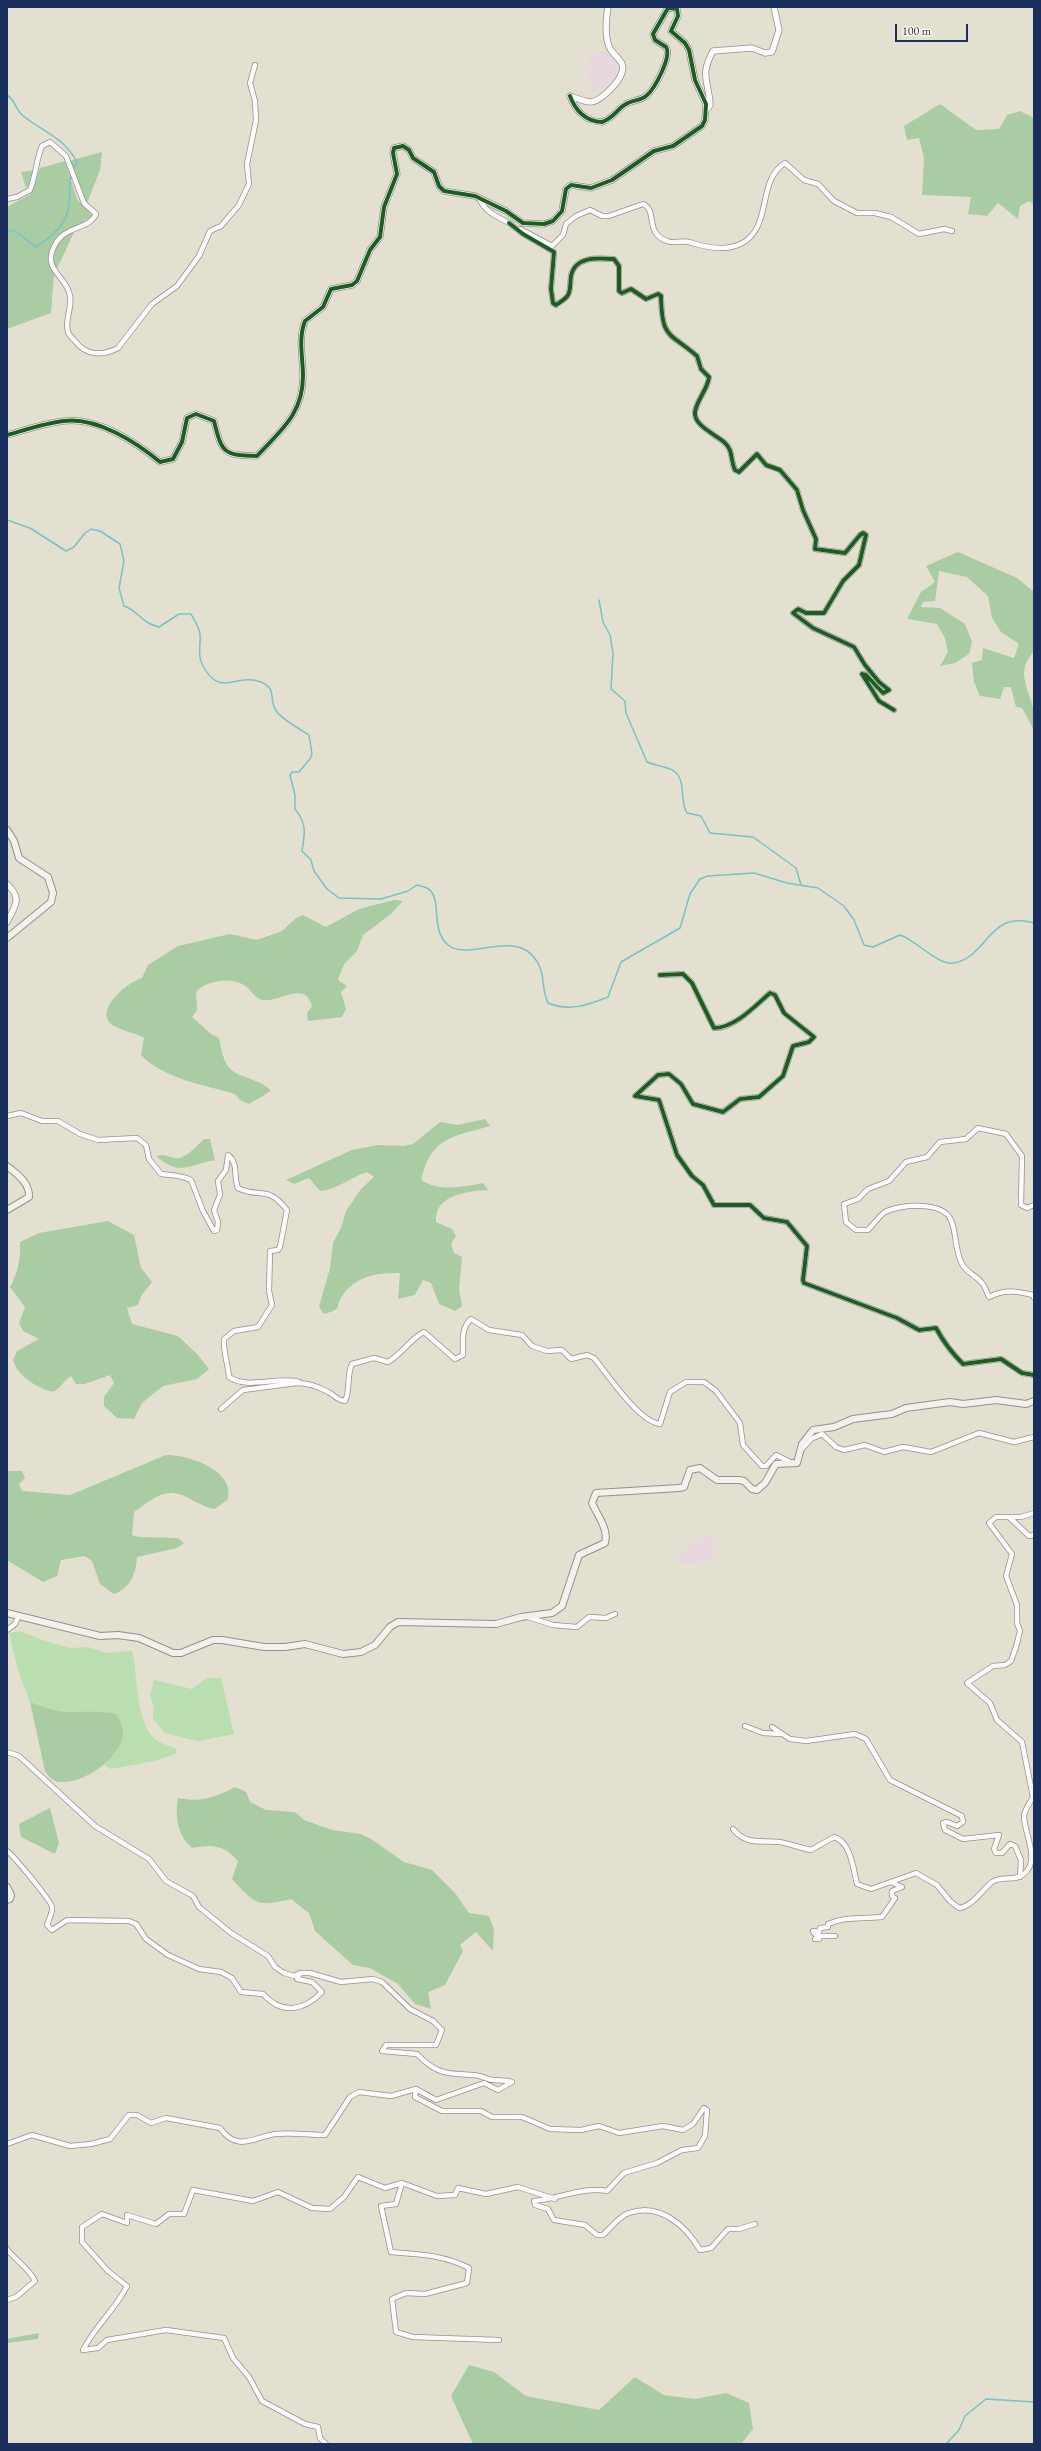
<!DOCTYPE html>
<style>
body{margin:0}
#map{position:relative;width:1041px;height:2451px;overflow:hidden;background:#e4e0cf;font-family:"EB Garamond",serif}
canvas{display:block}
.frame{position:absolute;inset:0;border:8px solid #1b2f5e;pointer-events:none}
.scale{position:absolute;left:895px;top:24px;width:73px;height:18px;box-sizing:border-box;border:2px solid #1b2f5e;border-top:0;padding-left:5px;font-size:12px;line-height:14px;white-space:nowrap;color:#1b2f5e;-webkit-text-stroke:3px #fcf5e5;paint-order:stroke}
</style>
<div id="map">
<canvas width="1041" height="2451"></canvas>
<div class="frame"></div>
<div class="scale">100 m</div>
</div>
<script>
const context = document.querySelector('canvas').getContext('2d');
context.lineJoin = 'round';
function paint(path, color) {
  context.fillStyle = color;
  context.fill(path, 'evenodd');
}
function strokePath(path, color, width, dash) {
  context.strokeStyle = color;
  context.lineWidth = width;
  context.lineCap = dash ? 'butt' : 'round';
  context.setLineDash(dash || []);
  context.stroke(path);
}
const built = new Path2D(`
 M606,50L619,67L617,78L599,91L592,92L584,65L590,63L589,56Z
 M704,1535L714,1541L715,1559L682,1565L676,1561V1556Z`);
const green = new Path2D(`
 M20,1631L45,1641L71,1648L88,1647L107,1653L132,1651C138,1675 135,1722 155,1739C160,1743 169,1746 175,1748L177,1753L155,1761L111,1769L104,1765C120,1749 128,1735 116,1715C101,1711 88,1712 73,1712C58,1712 43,1707 30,1702L19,1673L9,1633Z
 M207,1678H221L234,1734L199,1741L188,1739L165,1733L153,1719L154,1707L150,1696L154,1680L192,1689Z`);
const forest = new Path2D(`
 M940,104L976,130L999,129L1007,115L1020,111L1034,118V205L1029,201L1020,206L1018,219L998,203L987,216L968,214L971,197L922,195L924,158L919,138L907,140L904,126Z
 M102,152L100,170L87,203L69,161Z
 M65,161L77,199L93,216L58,236L50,255L54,274L51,313L7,329V207L31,194L40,168Z
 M36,170L31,183L26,188L21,172Z
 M76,228L56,271C44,255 64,236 76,228Z
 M958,552L1017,578L1034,592V651C1016,671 1027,685 1033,707C1035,714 1034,722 1034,730L1022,708L1016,707L1011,687H1004L1000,699L980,696L974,682L972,663L982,660L983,648L1014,658L1019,644L1001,632L992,618L988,596L967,577L939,571L935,601L923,602L921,607L940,608L965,624L972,642L969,654L955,663L940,666L948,652L945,638L937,624L907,619L921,592L935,582L926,566Z
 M394,900L403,901L391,914L363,935L357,951L344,964L338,980L347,986L341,992L346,1009L342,1017L308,1021L307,1013L312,1006C305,980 281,1002 263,1000C253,998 252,990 244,985C230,977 207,980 196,992L197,1010L192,1017L211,1034L219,1038C221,1046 222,1055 226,1063C233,1079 260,1077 271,1091L249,1104L240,1100L235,1094C205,1085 164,1079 141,1055L144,1038C134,1032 117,1030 110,1023C96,1008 129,981 142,978L148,965L178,946L230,934L257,940L282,931L296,918L303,915L326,927L359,909Z
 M485,1119L490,1126C452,1137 431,1137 421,1180C439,1192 463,1187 483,1183L488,1190C467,1191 434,1195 436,1222L452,1229L456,1236L451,1244L454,1253L462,1257L459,1289L462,1306L455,1311L439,1304L431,1283L423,1280L415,1295L398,1299L400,1273C377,1273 357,1275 342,1296C335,1307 343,1309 324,1314L319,1307L330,1268L333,1243L341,1228L346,1211L361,1189L374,1177L367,1172C351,1177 337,1190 320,1191L309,1178L294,1184L286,1180L352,1150L378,1145L404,1146L413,1144L440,1122L458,1125Z
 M204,1139H210L215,1160C186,1165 181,1177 156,1156C164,1154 167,1156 174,1158C186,1160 196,1146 204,1139Z
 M108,1221L134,1235L141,1268L152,1282L141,1296L138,1305L127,1308L132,1324L178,1336L197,1354L209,1369L197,1379L163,1386L142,1403L134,1419L117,1418L104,1406V1397L114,1383L110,1375L85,1384H76L71,1376C63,1381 61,1388 53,1392C36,1387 18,1377 13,1360L17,1351L39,1339L23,1331L19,1323L25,1307L10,1287C18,1272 21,1259 20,1242L39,1233Z
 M166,1455C189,1455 235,1470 228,1499L215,1509C207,1508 200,1504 192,1500C166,1485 156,1497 134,1512L132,1535L139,1537L178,1538L184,1543L177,1548L137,1557C136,1573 131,1588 114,1594L100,1584L92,1561L85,1556L61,1560L57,1576L43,1582L7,1560V1471H22L25,1478L19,1484L22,1491L70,1495Z
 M30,1702C43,1707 58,1712 73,1712C88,1712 101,1711 116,1714C120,1721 124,1727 123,1735C119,1759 84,1784 60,1782C53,1782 48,1776 45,1771Z
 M235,1787L246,1792L250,1802L266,1810L295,1812L304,1820L332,1830L361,1834L371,1839L404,1862L432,1870L455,1893L469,1913L489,1916L494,1929L493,1951L476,1932L460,1945L463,1951L445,1985L428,1992L431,2009L415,2004L398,1984L370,1968L353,1965L315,1931L309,1913L291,1899C257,1907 256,1905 232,1879L238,1861C223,1845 214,1844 192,1848C177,1834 175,1818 178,1798C200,1803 216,1797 235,1787Z
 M50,1808L59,1843L55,1854L21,1837L19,1824Z
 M39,2333L38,2339L7,2343V2339Z
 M469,2365L494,2372L526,2396L599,2410L635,2377L664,2395L695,2399L726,2393L749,2403L753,2429L741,2444H473L451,2396Z`);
const stream = new Path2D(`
 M7,95C15,100 15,108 21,114C42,132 63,136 77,162L73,170
 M7,232L14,230L36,247C51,238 69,222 69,203C70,193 69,185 71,175
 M7,520L30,528L66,551L74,547L85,533L91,529L100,531L120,544L124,561L119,588L124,606C139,611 141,623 159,627L179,614H191C194,620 199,627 200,634C201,645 197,656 203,666C221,699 236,672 261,682C279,690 267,700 277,712C283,720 300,729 309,735L312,754L310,759L299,772H292L290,775L295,795V809C307,823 305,834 302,851L311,860L314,871L327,889L339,898L381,899L408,891L417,885C422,886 428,887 431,891C441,903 431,931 448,945C468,962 515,928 536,960C546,974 541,989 548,1003C569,1012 588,1005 608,997L621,962L680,928L690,894L700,879L708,876L754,873L787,883L818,888L844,906L854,920L864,945L873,947L900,935C916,940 938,966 954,963C989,956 988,910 1034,923
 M599,600L603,622L610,635L613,653L611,689L625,701L626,713L647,762C656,766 666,766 674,771C687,781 679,801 687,813L701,816L710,833L753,837L796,868L801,885
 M946,2444L959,2430L965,2416L986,2399L1034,2402`);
const minor = new Path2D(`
 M7,199L17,197L30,190C36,175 36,160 42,146L50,142L66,156L84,203L96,214C88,232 61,223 52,252C46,269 65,278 69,292C74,306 64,318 68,332C69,335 73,339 75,341C86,356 103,356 118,348L152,304L177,286L199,256L210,231L221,226L239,205L249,184L247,164L256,120L255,101L250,83L255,65
 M480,200C486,213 500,218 511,224
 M509,223L523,234L554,252L551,289L553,303L556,305C560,302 566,299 568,295C571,290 570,282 571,276C575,256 597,258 614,259L619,266V291L622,293L631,289L646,299L658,294L661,296C662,339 668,331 697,356L701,369L709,377C708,389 697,399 695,412C693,425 716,435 724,442C734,451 730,460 735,470L739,472L757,454L766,465L780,470L797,490L803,510L816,539L815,549L845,553L860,535L863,533L866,535L859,565L843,581L824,613H806L798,609L793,613L813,628L854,647L865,665L879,682L889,690L883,693L866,675L862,674L879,701L894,710
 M520,229L552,246L563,235L566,224L576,216L590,210L602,216H609L643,204C658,210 644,233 667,241C674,244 682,240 689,242C719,252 751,253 761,217C767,198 766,175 785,163L804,180L818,184L834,201L857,213H875L891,217L919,234L944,229L952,231
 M660,975L683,974L692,983L714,1028C735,1028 755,1006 770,993L775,995L784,1013L814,1037L809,1042L793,1046L783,1076L759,1097L740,1099L723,1112L693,1104L681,1084L669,1074L658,1075L635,1096L659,1100L677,1155L692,1176L703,1185L714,1205H750L764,1218L787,1222L807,1246L803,1280L804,1283L897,1318L919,1330L936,1328C944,1343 951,1352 963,1364L1001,1359L1022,1373L1034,1375
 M7,1116L21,1113L42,1121H58L80,1134L98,1140L137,1138L146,1145L149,1159L161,1174C172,1175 182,1175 191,1180L203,1211L214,1231L217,1230L218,1222L214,1210L220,1195L218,1181L226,1170L228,1155C239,1163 233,1177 238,1188C260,1199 267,1184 287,1210L280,1247L278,1250L270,1251L269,1291L272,1305L258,1327L234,1331L224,1339C223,1353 228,1363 229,1377C249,1390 277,1376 299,1382
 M1034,1205L1027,1208L1021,1205L1022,1156L1006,1134L978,1128L966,1139L940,1142L927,1157L906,1162L889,1181L868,1189L858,1199L844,1204L846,1222L856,1230H868C873,1225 879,1216 885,1212C900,1204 943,1201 951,1220C957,1234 954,1248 962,1264C968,1274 976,1275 982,1283C985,1286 987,1293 989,1297C1005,1289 1016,1291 1033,1295L1034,1298
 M221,1409L243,1390L297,1383C307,1383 319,1387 328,1392C335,1395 336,1400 345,1401C351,1389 346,1376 352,1364L374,1358L388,1362C403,1353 410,1339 424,1332L455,1359L463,1355C463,1342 461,1327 471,1319L489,1330L522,1335L532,1346L547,1351L562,1350L571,1359L587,1355L594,1358C608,1375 639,1422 660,1424L670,1392L686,1382H704L716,1391L740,1423L743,1445L762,1466H766L776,1455L794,1464
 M801,1450L811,1439L822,1434L836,1447L844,1450L865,1445L884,1452L903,1447L931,1452L979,1433L1014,1442L1034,1437
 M1009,1517H1021L1034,1513
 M528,1617L553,1625L577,1627L589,1617L606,1618L615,1614
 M7,1630L15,1624L18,1617
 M745,1726L763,1733L781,1734
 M772,1727L790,1739L806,1741L855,1734L866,1739L890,1780L962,1816L963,1822L957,1826L947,1822L943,1823L945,1830L963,1839L999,1835L994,1849L996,1853H1002L1010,1844L1015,1846L1021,1860L1020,1877
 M7,1752L19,1756L95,1826L149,1859L166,1881L193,1896L199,1907L231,1933L268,1956L275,1967L284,1973L294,1976L300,1973
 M733,1829C747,1846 761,1840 780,1842C790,1844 801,1848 811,1850L834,1837C851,1842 853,1868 857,1884L871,1889L916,1873L937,1885L950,1901L959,1908C973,1906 983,1889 992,1882C1001,1875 1015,1882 1024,1874C1041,1860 1024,1834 1024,1816C1024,1810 1031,1802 1033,1797L1022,1742L997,1720L990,1703L967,1683L993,1666L1005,1665L1011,1661L1016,1647L1020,1631L1017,1623V1605L1006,1576L1012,1554L989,1523L996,1517H1009L1029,1536L1034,1535
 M7,1851C13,1855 52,1902 52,1907C53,1912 49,1919 47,1925L52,1930L67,1920L129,1921L136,1924L146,1939L168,1955L199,1969L221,1972L232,1978L241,1992L263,1994C282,2015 304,2011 322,1992L312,1982L297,1979L300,1973H310L341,1982L373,1979L382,1982L410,2009L433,2021L442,2030L436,2045H386L382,2051L417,2054C436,2074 447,2074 473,2075C481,2075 487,2080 494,2080C501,2081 506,2080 512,2082L498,2090L484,2083L436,2100L416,2089
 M814,1933L821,1936H835
 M815,1939H819L813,1931L819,1932L820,1928L828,1927V1924C846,1916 863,1919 882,1917L895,1898L892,1896V1891L902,1887L891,1882
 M416,2089L415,2097L442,2111H481L492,2117H522L550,2129L581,2130L599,2126L619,2133L663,2126L683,2130L693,2124L704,2108L707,2110L705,2136L698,2148L682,2150L657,2163L624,2173L607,2191C584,2186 558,2199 534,2201L535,2205L548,2209L554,2220L585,2225L597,2235H603C610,2229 620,2215 629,2213C660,2202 686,2226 700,2250L711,2248L728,2229H739L755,2224
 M7,2144L32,2135L70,2146L91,2144L110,2139L129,2115H137L151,2123L166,2118L220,2128C237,2152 252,2138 275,2134C291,2132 309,2135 325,2135L350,2097L359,2092L391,2096L416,2089
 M402,2183L396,2204L381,2206L391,2252C418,2254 444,2255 469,2268L467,2283L425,2294L406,2293L392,2299L396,2332L413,2337L499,2340
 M7,2249C15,2260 30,2269 35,2281L16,2297L7,2300
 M326,2444L320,2438L318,2427L305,2424L262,2401L249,2377L233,2358L224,2338L166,2330L107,2340L98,2348L83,2350C95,2326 116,2309 127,2286L108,2271L82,2242V2227L102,2214L127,2223V2215L156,2224L169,2214H184L193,2190L253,2201L278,2192L312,2208L330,2209L344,2197L358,2177L385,2188L402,2183L437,2196L455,2195L458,2188L486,2194L518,2187L555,2199`);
const tertiary = new Path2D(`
 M570,96C576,98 585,102 591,102C602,101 627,76 622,64C620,59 614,55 611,50C604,40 606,18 608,7
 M707,109L710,105C709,80 699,77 713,51L752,48L765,53L772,52L779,30L774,7
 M7,435C25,430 45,423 64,421C97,417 136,442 160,462L173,459L182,442L187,418L196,414L214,421C222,454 224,455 257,456C281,430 303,414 303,376C303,358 298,339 305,321L323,307L331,289L352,285L357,281L370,250L380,237L384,207L397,174L393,153L394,148L403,146L409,150L413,158L434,172L439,186L444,191L475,196L506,211L523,223L544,224L553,221L562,211L566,189L571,185L591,188L612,180L654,151L673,146L702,126L705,120L706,104L695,80L689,50L685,43L671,31L678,16L677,9L668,8L653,34L655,40L666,47C672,56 655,89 646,96C640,101 632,100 626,104C617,109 614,118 602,122C586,122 575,110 570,96
 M7,884C22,898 16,905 7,922`);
const secondary = new Path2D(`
 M7,830L14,841L19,858L48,877L53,893L51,902L7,938
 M7,1166C17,1174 30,1183 29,1197L7,1210
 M7,1613L100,1636L118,1635L139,1638L173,1653H181L213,1640H222L264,1647H285L305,1644L343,1654L361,1652L375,1645L390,1627L398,1622L496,1624L521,1617L552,1613L562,1606L579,1555L605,1543C609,1529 597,1515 592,1503L596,1493L679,1488L684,1487L690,1470L700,1468L717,1480H739L744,1481L752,1489L757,1490L765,1483L776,1464L797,1463L802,1444L813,1430L834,1427L853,1419L892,1414L906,1408L950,1402L963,1404L996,1400L1026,1404L1034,1401
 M7,1887L11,1895L10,1899L7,1900`);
const cycleway = new Path2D(`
 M509,223L523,234L554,252L551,289L553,303L556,305C560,302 566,299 568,295C571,290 570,282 571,276C575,256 597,258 614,259L619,266V291L622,293L631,289L646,299L658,294L661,296C662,339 668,331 697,356L701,369L709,377C708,389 697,399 695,412C693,425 716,435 724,442C734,451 730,460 735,470L739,472L757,454L766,465L780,470L797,490L803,510L816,539L815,549L845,553L860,535L863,533L866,535L859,565L843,581L824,613H806L798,609L793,613L813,628L854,647L865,665L879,682L889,690L883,693L866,675L862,674L879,701L894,710
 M7,435C25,430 45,423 64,421C97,417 136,442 160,462L173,459L182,442L187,418L196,414L214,421C222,454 224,455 257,456C281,430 303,414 303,376C303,358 298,339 305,321L323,307L331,289L352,285L357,281L370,250L380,237L384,207L397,174L393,153L394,148L403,146L409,150L413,158L434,172L439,186L444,191L475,196L506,211L523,223L544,224L553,221L562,211L566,189L571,185L591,188L612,180L654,151L673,146L702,126L705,120L706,104L695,80L689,50L685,43L671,31L678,16L677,9L668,8L653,34L655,40L666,47C672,56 655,89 646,96C640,101 632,100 626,104C617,109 614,118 602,122C586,122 575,110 570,96
 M660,975L683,974L692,983L714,1028C735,1028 755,1006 770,993L775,995L784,1013L814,1037L809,1042L793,1046L783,1076L759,1097L740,1099L723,1112L693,1104L681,1084L669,1074L658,1075L635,1096L659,1100L677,1155L692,1176L703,1185L714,1205H750L764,1218L787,1222L807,1246L803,1280L804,1283L897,1318L919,1330L936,1328C944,1343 951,1352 963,1364L1001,1359L1022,1373L1034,1375`);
paint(built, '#e8d8dd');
paint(green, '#b9deb0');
paint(forest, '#a9cca3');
strokePath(stream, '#76c2c5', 1.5);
strokePath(minor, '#909190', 6);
strokePath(tertiary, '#909190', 7);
strokePath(secondary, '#909190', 8);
strokePath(minor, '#fbfaf8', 4.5);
strokePath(tertiary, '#fbfaf8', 5.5);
strokePath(secondary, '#f5f1ea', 6);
strokePath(cycleway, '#1b5e20', 4);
</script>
